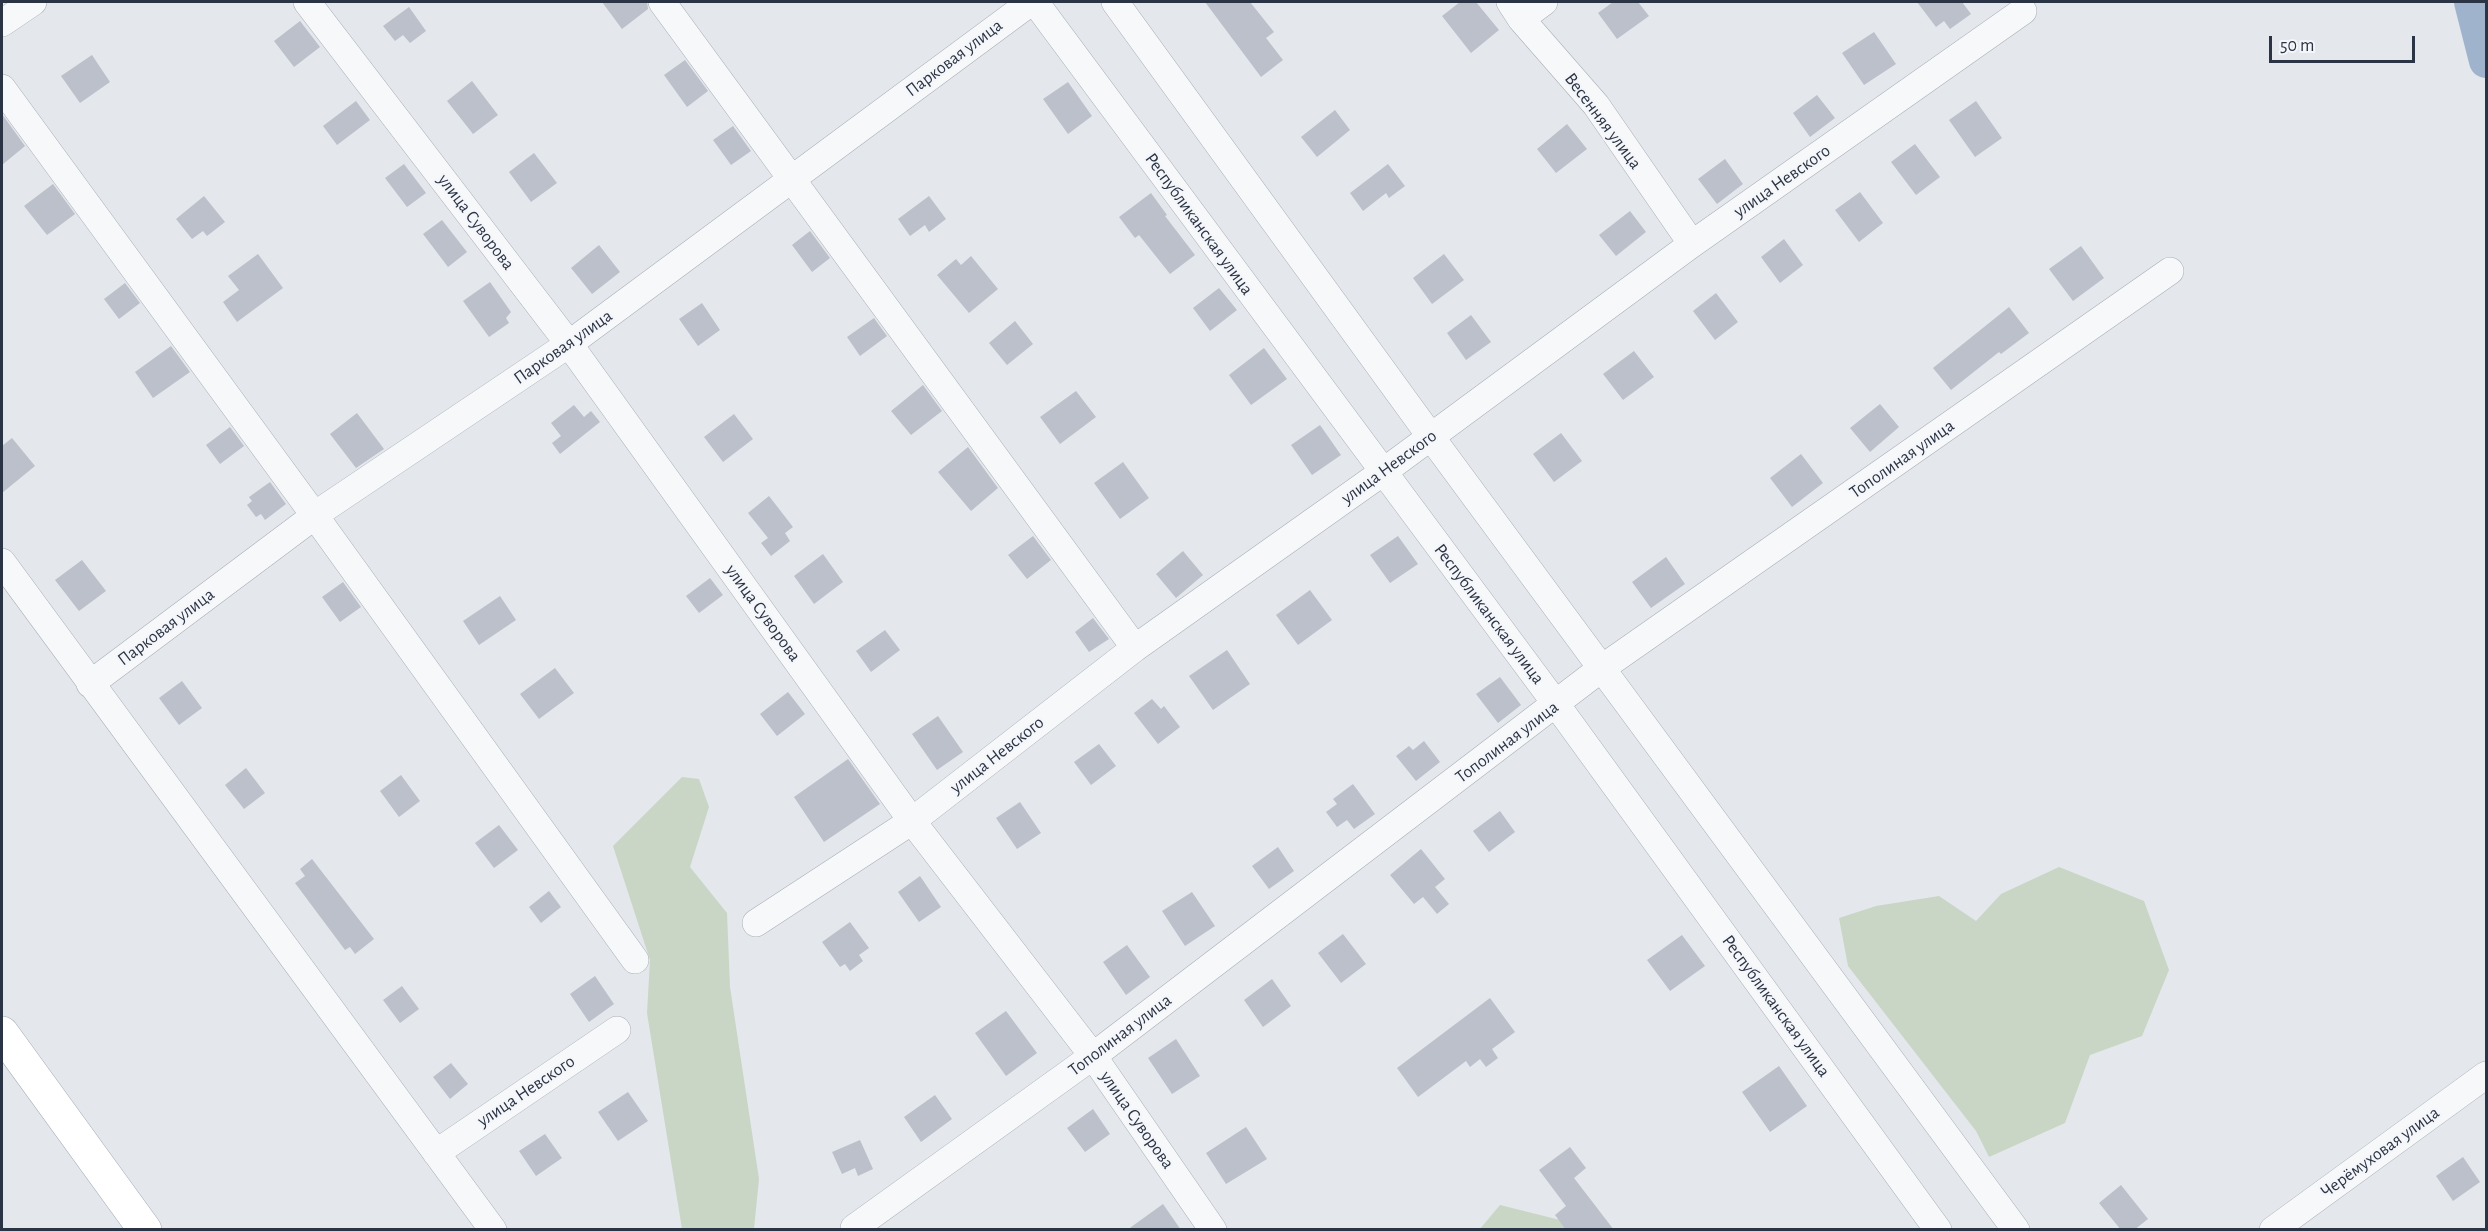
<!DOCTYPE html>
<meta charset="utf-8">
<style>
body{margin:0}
#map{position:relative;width:2488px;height:1231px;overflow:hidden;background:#e4e7ec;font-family:"Alegreya Sans",sans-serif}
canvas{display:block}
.frame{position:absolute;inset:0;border:3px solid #2b3445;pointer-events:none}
.scale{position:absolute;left:2269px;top:36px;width:146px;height:27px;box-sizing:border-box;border:3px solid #2b3445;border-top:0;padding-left:8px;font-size:18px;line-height:21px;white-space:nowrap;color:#2b3445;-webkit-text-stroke:4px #f4f6f9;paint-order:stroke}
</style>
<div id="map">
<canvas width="2488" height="1231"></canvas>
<div class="frame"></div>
<div class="scale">50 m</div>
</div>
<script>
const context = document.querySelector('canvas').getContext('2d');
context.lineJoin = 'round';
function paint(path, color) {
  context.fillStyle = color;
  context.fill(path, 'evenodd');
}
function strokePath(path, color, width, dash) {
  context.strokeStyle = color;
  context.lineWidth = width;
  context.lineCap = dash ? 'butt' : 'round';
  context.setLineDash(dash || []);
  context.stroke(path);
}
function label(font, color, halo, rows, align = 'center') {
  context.font = font + ' "Alegreya Sans",sans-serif';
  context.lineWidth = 4.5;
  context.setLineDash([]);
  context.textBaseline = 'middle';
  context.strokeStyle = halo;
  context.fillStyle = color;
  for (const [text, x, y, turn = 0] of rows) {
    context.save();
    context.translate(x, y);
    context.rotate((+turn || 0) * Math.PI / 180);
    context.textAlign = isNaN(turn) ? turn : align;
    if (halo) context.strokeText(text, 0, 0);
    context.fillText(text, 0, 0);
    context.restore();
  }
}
const green = new Path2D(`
 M682,777L699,779L709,807L690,867L727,913L730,987L759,1179L754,1229H682L647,1013L650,960L613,846Z
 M2059,867L2144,901L2169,970L2142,1036L2090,1055L2065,1123L1989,1157L1976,1131L1848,966L1839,918L1876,906L1939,896L1976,921L2001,894Z
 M1500,1205L1572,1223L1578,1230H1479Z`);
const river = new Path2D(`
 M2471,2L2486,61`);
const building = new Path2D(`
 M602,2H647L648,9L622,29Z
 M1205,2H1250L1274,32L1266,38L1283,60L1261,77Z
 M1460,2H1476L1499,30L1471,53L1442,16Z
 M1613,2H1638L1649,16L1617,39L1598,13Z
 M1917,2H1962L1971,14L1950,29L1944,21L1936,27Z
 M409,7L426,31L410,43L403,35L395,41L383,26Z
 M300,21L320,47L294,67L274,41Z
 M1874,32L1896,64L1864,85L1842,53Z
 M92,55L110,82L80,103L61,76Z
 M685,60L708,91L687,107L664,75Z
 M472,81L498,115L473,134L447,101Z
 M1068,82L1092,116L1068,134L1043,99Z
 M1817,95L1835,118L1810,137L1793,113Z
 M356,101L370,120L337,145L323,126Z
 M1976,101L2002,138L1975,157L1949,120Z
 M1335,110L1350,130L1317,157L1301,137Z
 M2,114L25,146L2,165Z
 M1567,124L1587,149L1556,173L1537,149Z
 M733,126L751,151L731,165L713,140Z
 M1915,144L1940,177L1916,195L1891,162Z
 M534,153L557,183L531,202L509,172Z
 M1725,159L1743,184L1717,204L1698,179Z
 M404,164L426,193L407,207L385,178Z
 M1388,164L1405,186L1389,198L1386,193L1363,211L1350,193Z
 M53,184L75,214L47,235L24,206Z
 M1860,192L1883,223L1859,242L1835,210Z
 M1151,193L1167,215L1165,216L1195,255L1170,274L1139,235L1135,238L1119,217Z
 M204,196L225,222L207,236L203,231L192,239L176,219Z
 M929,196L946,219L929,232L925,225L910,236L898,219Z
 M1630,211L1646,232L1616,256L1599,235Z
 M442,220L467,252L448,267L423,234Z
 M810,231L830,258L812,272L792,245Z
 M1784,239L1803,265L1780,283L1761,257Z
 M599,245L620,272L592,294L571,268Z
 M2081,246L2104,278L2073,301L2049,269Z
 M258,254L283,288L237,322L223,302L239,290L228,276Z
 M1444,254L1464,280L1432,304L1413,278Z
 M971,256L998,289L969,313L937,275L956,259L961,265Z
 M490,282L511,312L506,318L509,323L489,337L463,301Z
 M125,283L140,303L119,319L104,299Z
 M1219,288L1237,310L1210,331L1193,308Z
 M1716,293L1738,322L1715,340L1693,311Z
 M702,303L720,330L698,346L679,319Z
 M2009,307L2029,333L2001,354L1999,352L1951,390L1933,368Z
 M1471,315L1491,342L1466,360L1447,333Z
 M874,318L887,336L860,356L847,337Z
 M1015,321L1033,344L1007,365L989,343Z
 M171,346L190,372L153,398L135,372Z
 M1264,348L1287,379L1251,405L1229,375Z
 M1634,351L1654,377L1623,400L1603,374Z
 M923,385L942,411L911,435L891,411Z
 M1076,391L1096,417L1060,444L1040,417Z
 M1880,404L1899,427L1870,452L1850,428Z
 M574,405L584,417L591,411L600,422L560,454L552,443L561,436L551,423Z
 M357,413L384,449L356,468L330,434Z
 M734,414L753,439L723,462L704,437Z
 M1320,425L1341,455L1312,475L1291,445Z
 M230,427L244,446L220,464L206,445Z
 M1561,433L1582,461L1554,482L1533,454Z
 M12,438L35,466L2,493V446Z
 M968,447L998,488L971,511L938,472Z
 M1801,454L1823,483L1792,507L1770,478Z
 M1123,462L1149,498L1120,519L1094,483Z
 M270,482L286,504L265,520L261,514L256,517L247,505L252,501L249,497Z
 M769,496L793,527L785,533L790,541L771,556L761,543L768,538L748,513Z
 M1033,536L1051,560L1027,579L1008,555Z
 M1398,536L1418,564L1390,583L1370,555Z
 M1183,551L1203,575L1176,598L1156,574Z
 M823,554L843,582L814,604L794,576Z
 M1666,557L1685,584L1651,608L1632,582Z
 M82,560L106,591L79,611L55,580Z
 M710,578L723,595L699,613L686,596Z
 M343,582L361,607L340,622L322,597Z
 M1310,590L1332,620L1298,645L1276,615Z
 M500,596L516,620L479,645L463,621Z
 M1093,618L1109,639L1089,652L1075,632Z
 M885,630L900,650L871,672L856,651Z
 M1227,650L1250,684L1213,710L1189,676Z
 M555,668L574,693L539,719L520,694Z
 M1500,677L1521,705L1498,723L1476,694Z
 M182,681L202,708L179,725L159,698Z
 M788,692L805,714L777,736L760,714Z
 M1152,699L1161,709L1164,706L1180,727L1158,744L1134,713Z
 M938,716L963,752L937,770L912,734Z
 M1424,741L1440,762L1416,781L1396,756L1409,746L1413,750Z
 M1099,744L1116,766L1091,785L1074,762Z
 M848,759L880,804L824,842L794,797Z
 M246,768L265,793L244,809L225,785Z
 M401,775L420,801L399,817L380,791Z
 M1353,784L1375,814L1354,829L1347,820L1337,827L1326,812L1337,804L1333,799Z
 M1020,802L1041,833L1017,849L996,818Z
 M1500,811L1515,832L1489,852L1473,831Z
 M499,825L518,850L494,868L475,843Z
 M1278,847L1294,871L1269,889L1252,866Z
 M1421,849L1445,879L1435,887L1449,904L1437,914L1423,897L1414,904L1390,875Z
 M312,859L374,939L355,954L350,947L345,950L295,883L305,876L300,869Z
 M920,876L941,907L919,922L898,892Z
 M549,891L561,907L541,923L529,907Z
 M1192,892L1215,926L1185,946L1162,911Z
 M850,922L869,948L859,955L863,961L850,971L845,964L840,967L822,942Z
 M1343,934L1366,964L1341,983L1318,953Z
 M1682,935L1705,966L1670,991L1647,960Z
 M1127,945L1150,977L1126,995L1103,962Z
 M595,976L614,1004L589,1022L570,994Z
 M1272,979L1291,1006L1263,1027L1244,1000Z
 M402,986L419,1009L400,1023L383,1000Z
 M1490,998L1515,1032L1492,1049L1498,1058L1486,1067L1480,1059L1470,1067L1466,1061L1418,1097L1397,1068Z
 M1006,1011L1037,1053L1006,1076L975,1033Z
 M1176,1039L1200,1076L1172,1094L1148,1058Z
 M451,1063L468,1084L450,1099L433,1077Z
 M1779,1066L1807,1106L1770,1132L1742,1092Z
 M628,1092L648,1121L618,1141L598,1112Z
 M935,1095L952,1119L921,1142L904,1117Z
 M1093,1109L1110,1134L1085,1152L1067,1128Z
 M1246,1127L1267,1159L1226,1184L1206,1153Z
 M545,1134L562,1158L536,1176L519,1151Z
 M860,1140L873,1169L858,1176L855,1168L842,1174L832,1152Z
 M1570,1147L1586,1168L1574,1178L1614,1230H1566L1555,1215L1566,1206L1539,1170Z
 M2463,1157L2480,1182L2453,1201L2436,1176Z
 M2121,1185L2148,1219L2134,1230H2121L2099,1203Z
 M1163,1204L1181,1230H1127Z`);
const minor = new Path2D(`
 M307,2L569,344L912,821L1093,1056L1213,1230
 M662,2L1135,648
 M1035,2L1556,704L1938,1230
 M1115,2L1431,437L2016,1230
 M1510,2L1521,19L1596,105L1692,244
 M1521,19L1544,2
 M2,23L33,2
 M2,88L315,516L635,960
 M2,562L493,1230
 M90,684L325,508L569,344L1031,2
 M756,923L912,821L1135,648L1383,472L1692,244L2023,11
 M436,1153L617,1030
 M855,1230L854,1228L1093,1056L1602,668L2170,271
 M2273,1230L2486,1075`);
const major = new Path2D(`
 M2,1033L145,1230`);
const streetNames = [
 ["Парковая улица",954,58,-37],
 ["Весенняя улица",1603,121,53],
 ["улица Невского",1782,181,-35],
 ["улица Суворова",476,222,53],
 ["Республиканская улица",1199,224,54],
 ["Парковая улица",563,347,-35],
 ["Тополиная улица",1902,459,-35],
 ["улица Невского",1389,467,-36],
 ["улица Суворова",763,613,54],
 ["Республиканская улица",1489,614,53],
 ["Парковая улица",166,627,-37],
 ["Тополиная улица",1507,742,-37],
 ["улица Невского",997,755,-38],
 ["Республиканская улица",1776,1006,54],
 ["Тополиная улица",1120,1035,-37],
 ["улица Невского",526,1091,-34],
 ["улица Суворова",1137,1120,55],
 ["Черёмуховая улица",2380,1152,-36]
];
paint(green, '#c9d6c5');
strokePath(river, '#9fb4cc', 34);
paint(building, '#bbc0ca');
strokePath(minor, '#a9aeb7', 28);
strokePath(major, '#a3abb8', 34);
strokePath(minor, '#f7f8fa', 27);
strokePath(major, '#fff', 33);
label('18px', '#2b3445', '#f4f6f9', streetNames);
</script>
